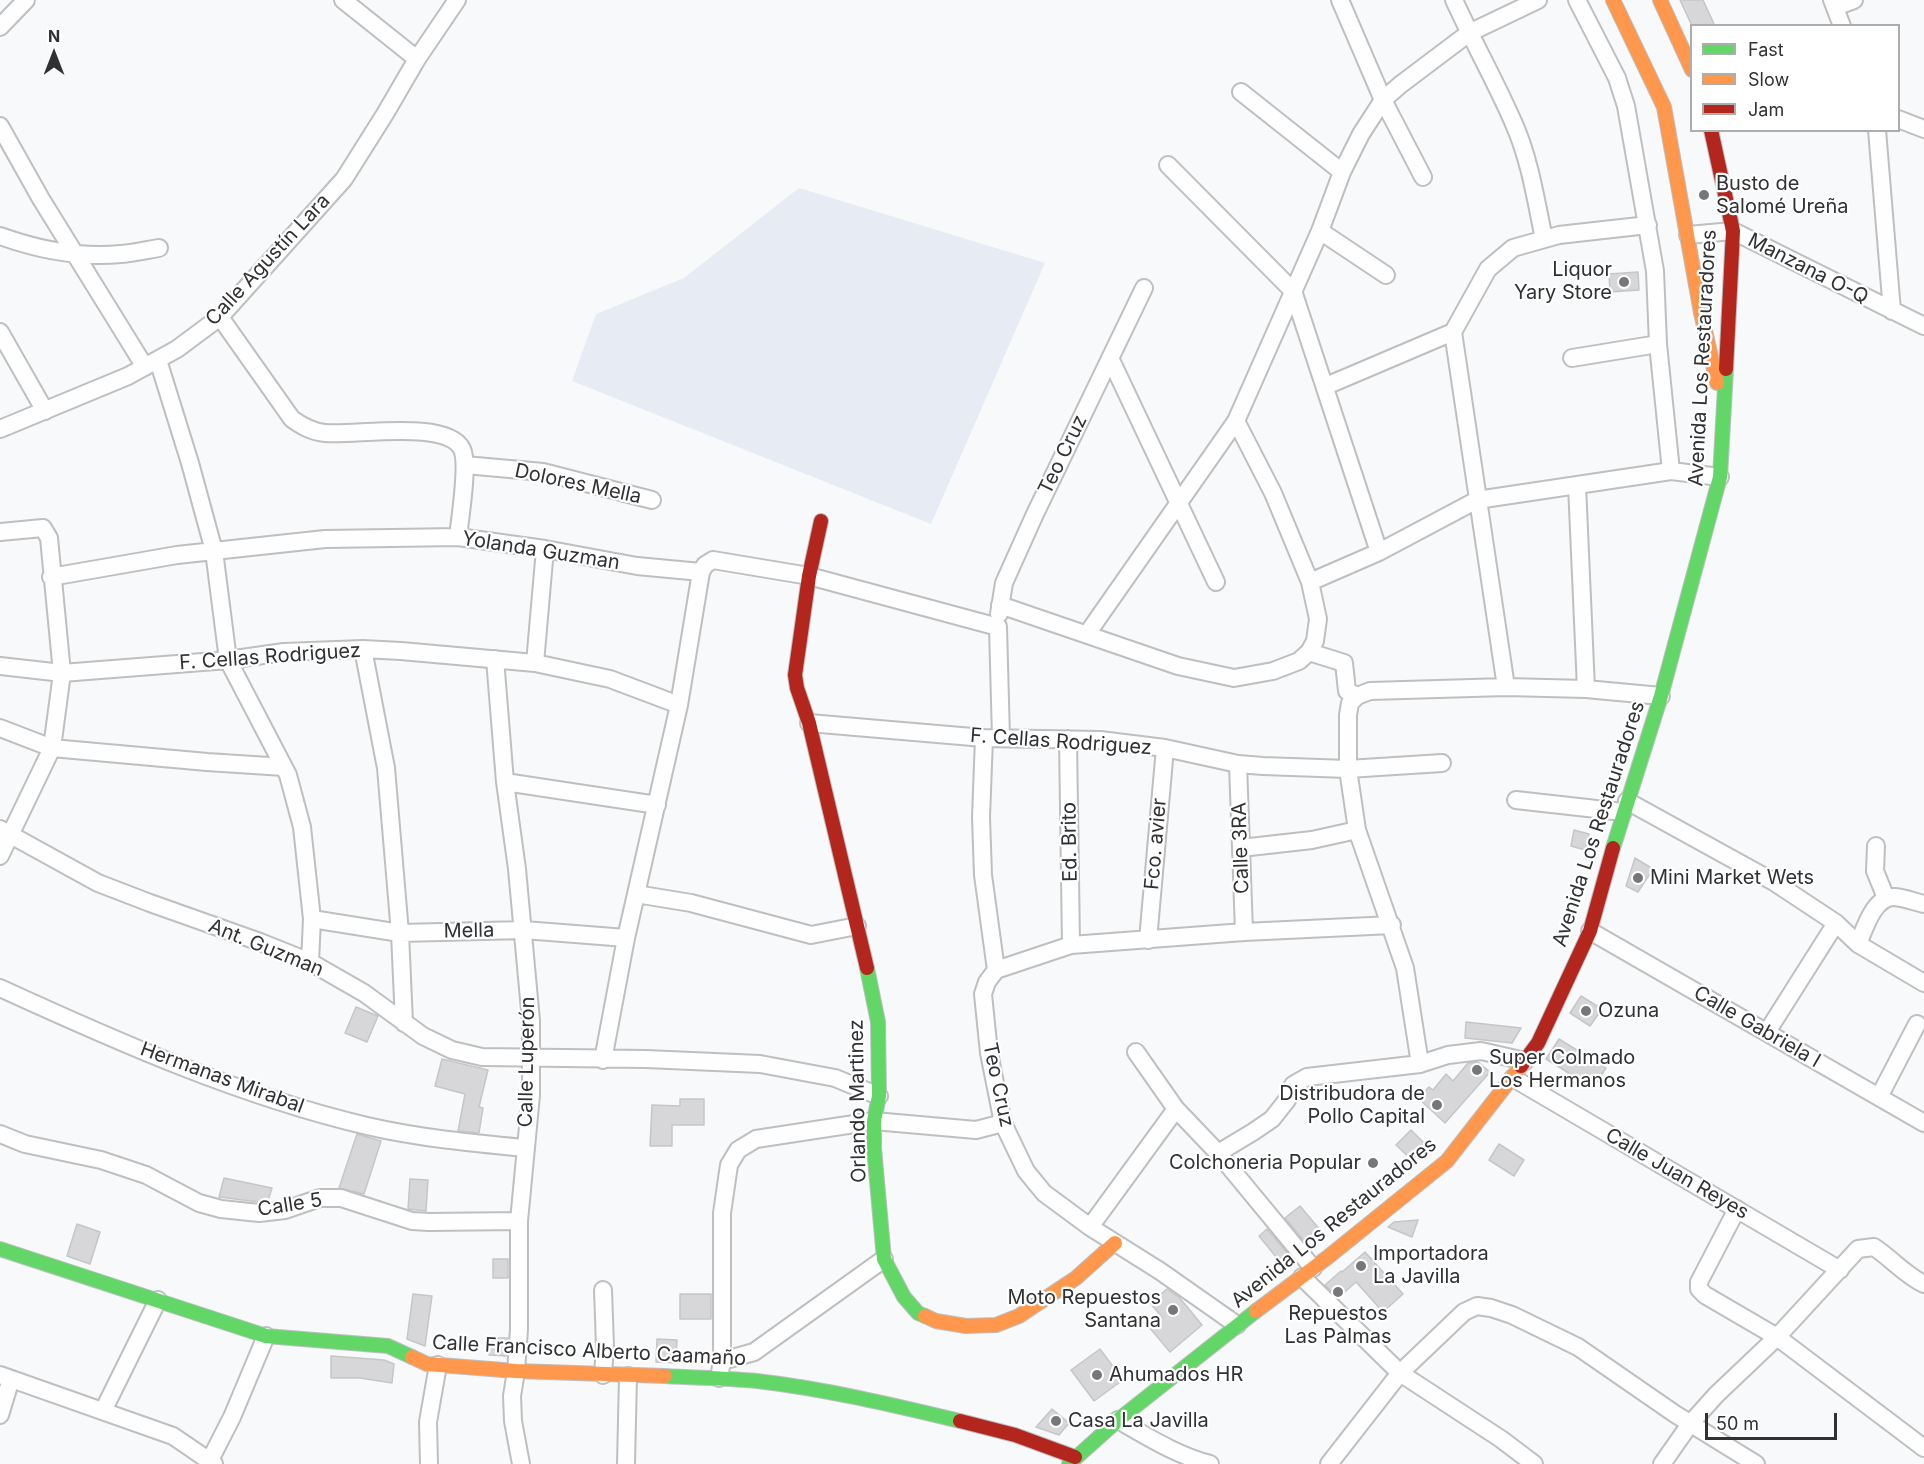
<!DOCTYPE html>
<meta charset="utf-8">
<style>
body{margin:0}
#map{position:relative;width:1924px;height:1464px;overflow:hidden;background:#f7f9fb;font-family:Inter,sans-serif}
canvas{display:block}
.legend{position:absolute;left:1690px;top:24px;width:210px;height:108px;box-sizing:border-box;background:#fff;border:2px solid #acadad;margin:0;padding:8px 10px;list-style:none;font-size:18px;color:#303133}
.legend li{display:flex;align-items:center;gap:12px;height:30px}
.legend b{width:30px;border:2px solid #acadad}
.north{position:absolute;left:24px;top:24px;width:60px;height:60px;-webkit-text-stroke:4px #fff;paint-order:stroke;rotate:0deg;font-size:16px;font-weight:700;line-height:24px;text-align:center;color:#303133}
.north::after{content:'';display:block;margin:auto;width:21px;height:27px;background:#303133;clip-path:polygon(50% 0,100% 100%,50% 72%,0 100%)}
.scale{position:absolute;left:1705px;top:1413px;width:132px;height:27px;box-sizing:border-box;border:3px solid #303133;border-top:0;padding-left:8px;font-size:18px;line-height:21px;white-space:nowrap;color:#303133;-webkit-text-stroke:4px #fff;paint-order:stroke}
</style>
<div id="map">
<canvas width="1924" height="1464"></canvas>
<ul class="legend">
<li><b style="height:8px;background:#63d668"></b>Fast</li>
<li><b style="height:8px;background:#ff974d"></b>Slow</li>
<li><b style="height:8px;background:#b3261e"></b>Jam</li>
</ul>
<div class="north">N</div>
<div class="scale">50 m</div>
</div>
<script>
const context = document.querySelector('canvas').getContext('2d');
context.lineJoin = 'round';
function paint(path, color) {
  context.fillStyle = color;
  context.fill(path, 'evenodd');
}
function strokePath(path, color, width, dash) {
  context.strokeStyle = color;
  context.lineWidth = width;
  context.lineCap = dash ? 'butt' : 'round';
  context.setLineDash(dash || []);
  context.stroke(path);
}
function label(font, color, halo, rows, align = 'center') {
  context.font = font + ' Inter,sans-serif';
  context.lineWidth = 4.5;
  context.setLineDash([]);
  context.textBaseline = 'middle';
  context.strokeStyle = halo;
  context.fillStyle = color;
  for (const [text, x, y, turn = 0] of rows) {
    context.save();
    context.translate(x, y);
    context.rotate((+turn || 0) * Math.PI / 180);
    context.textAlign = isNaN(turn) ? turn : align;
    if (halo) context.strokeText(text, 0, 0);
    context.fillText(text, 0, 0);
    context.restore();
  }
}
const built = new Path2D(`
 M799,188L1045,263L931,524L572,381L596,314L684,278Z`);
const building = new Path2D(`
 M1680,0H1703L1715,26H1692Z
 M1638,272L1639,290L1610,292L1609,274Z
 M1574,830L1589,834L1585,850L1571,846Z
 M1635,858L1653,869L1638,892L1626,886Z
 M1581,996L1602,1009L1590,1026L1570,1013Z
 M356,1007L378,1016L367,1042L345,1033Z
 M1466,1022L1521,1028L1512,1043L1465,1038Z
 M1559,1039L1606,1068L1593,1088L1546,1059Z
 M442,1059L488,1070L479,1107L483,1108L479,1133L458,1131L465,1094L435,1086Z
 M1478,1062L1490,1072L1445,1123L1418,1098L1429,1087L1433,1090L1446,1074L1453,1081L1468,1063Z
 M680,1099H704V1125H672V1146H650L652,1105L680,1106Z
 M1411,1130L1426,1145L1412,1160L1396,1145Z
 M357,1134L381,1141L364,1194L339,1188Z
 M1499,1144L1524,1160L1514,1176L1489,1160Z
 M224,1178L272,1188L268,1201L259,1202L219,1197Z
 M410,1179L428,1180L426,1211L408,1209Z
 M1300,1206L1321,1231L1306,1243L1285,1218Z
 M1418,1220L1412,1237L1388,1227L1394,1222Z
 M77,1224L100,1232L90,1264L67,1256Z
 M1267,1229L1290,1256L1281,1263L1259,1236Z
 M1365,1252L1403,1294L1383,1312L1356,1282L1338,1298L1325,1285L1341,1271L1342,1272Z
 M493,1259H508V1278H493Z
 M1167,1289L1179,1297L1202,1325L1170,1352L1149,1327L1162,1317L1150,1303Z
 M413,1294L432,1296L425,1346L407,1339Z
 M680,1294H711V1319H680Z
 M489,1338H508L507,1356L489,1355Z
 M657,1339L677,1340L676,1363L656,1362Z
 M1100,1349L1123,1380L1094,1401L1071,1370Z
 M331,1356L384,1360L394,1364L392,1383L360,1378H331Z
 M1052,1409L1069,1423L1059,1435L1036,1427Z`);
const street = new Path2D(`
 M343,0L417,59
 M1340,0L1383,100L1423,177
 M1454,0C1473,42 1496,82 1514,124C1530,160 1536,201 1544,239
 M1577,0L1617,78L1626,106L1655,271L1658,344L1671,471
 M1832,0L1842,26
 M1835,7L1854,0
 M0,27L26,0
 M1241,92L1342,172
 M1898,119L1924,129
 M0,126L41,199L145,367
 M1877,130L1892,311
 M1168,165L1293,291L1379,552
 M1320,231L1386,275
 M1688,235L1733,231L1924,326
 M0,236C39,250 80,258 121,254C134,253 147,250 159,248
 M220,317L292,419C302,426 312,432 325,433C355,436 447,419 462,449C469,464 460,518 458,537
 M0,332L45,411
 M1453,332L1506,687
 M1110,358L1216,582
 M1572,358L1658,344
 M158,360L190,463L214,551L228,660L288,775L302,827L312,919L310,962
 M1326,386L1453,332L1488,269L1513,248L1559,235L1648,225
 M0,429L128,376L177,349L220,317L344,179L385,114L417,59L457,0
 M465,465L543,472L652,500
 M1577,485L1586,689
 M0,532L43,528L49,538L62,673L52,748L0,856
 M51,577L177,555L325,539L458,537L545,549L637,566L701,572
 M1310,582L1379,552L1477,500L1671,471L1720,477
 M1000,605L1178,666L1234,678L1273,671L1299,661L1309,652L1315,641L1318,619L1310,582L1273,493L1236,421
 M999,614L1004,583L1035,514L1144,288
 M1087,634L1236,421L1320,231L1342,172L1361,134L1383,100L1400,85L1469,33L1538,0
 M363,649L386,768L400,933L404,1023
 M1309,652L1344,663L1347,691L1357,696
 M495,659L505,782L517,869L531,1021V1095L519,1221V1329L516,1371L512,1396L513,1421L521,1464
 M535,663L545,549
 M0,666L62,673L228,660L284,652L363,649L401,651L535,663L610,679L679,705
 M809,723L984,738L1100,740L1165,748L1238,764L1263,766L1348,769L1442,763
 M0,728L52,748L207,762L284,767
 M984,738L981,817L983,875L996,970L987,982L983,994L989,1053L1003,1123L1026,1171L1044,1193L1090,1227L1160,1271L1237,1325
 M1068,739L1071,945
 M1238,764L1244,932
 M505,782L657,805
 M1516,800L1623,812
 M1627,801L1774,882L1836,923L1858,944L1924,983
 M0,829L98,883L150,903L260,942L310,962L364,993L423,1036L452,1050L482,1057L646,1059L760,1064L835,1078L879,1096
 M1876,846L1875,871L1886,898
 M1241,848L1312,840L1357,830
 M636,894L691,903L811,935L857,926
 M312,919L400,933L524,930L626,938
 M1590,931L1924,1123
 M1148,940L1165,748
 M1858,944C1865,928 1874,896 1895,897C1905,898 1915,902 1924,904
 M996,970L1071,945L1244,932L1392,925
 M0,988C118,1042 240,1096 367,1126C419,1138 472,1143 525,1148
 M1767,1032L1836,923
 M1136,1052L1176,1109L1218,1153L1313,1268
 M603,1060L626,938L679,705L701,572L705,565L713,560L809,576L998,627L1001,738
 M1420,1064L1405,968L1357,830L1348,769V715L1350,703L1357,696L1370,691L1506,687L1586,689L1661,696
 M1513,1078L1840,1270
 M1879,1097L1917,1024
 M0,1134L25,1144L101,1160L146,1175L199,1203L221,1209L259,1213L285,1210L320,1198H341L412,1221L429,1222L519,1221
 M1218,1153L1253,1132L1272,1119L1287,1100L1293,1085L1307,1077L1420,1064L1448,1055L1481,1051L1525,1061
 M1737,1209L1699,1282V1289L1705,1295L1777,1337L1924,1448
 M1090,1227L1176,1109
 M1302,1277L1400,1373L1501,1439L1534,1464
 M603,1290L605,1346L603,1375
 M722,1361L754,1352L884,1259
 M0,1375L173,1436L214,1464
 M719,1378L722,1361V1213L729,1165L738,1150L756,1139L874,1121L976,1130L1003,1123
 M103,1411L158,1300
 M0,1415L11,1379
 M1118,1420C1148,1437 1176,1455 1210,1464
 M208,1464L232,1417L266,1336
 M429,1464L428,1422L438,1365
 M626,1464L628,1376
 M1329,1464L1400,1373L1464,1312L1477,1306L1491,1308L1512,1315L1578,1347L1675,1414L1756,1464
 M1662,1464L1690,1424L1716,1395L1777,1337L1858,1249L1874,1247C1892,1259 1905,1275 1924,1284`);
const fast = new Path2D(`
 M1613,848L1661,696L1720,477L1726,369
 M867,968L878,1022L879,1096L874,1121V1148L884,1259L904,1297L918,1313L925,1316
 M0,1249L266,1336L388,1346L412,1357
 M665,1376C696,1378 726,1378 757,1381C826,1389 893,1405 960,1421
 M1069,1464L1118,1420L1256,1311`);
const slow = new Path2D(`
 M1613,0L1664,107L1701,313L1717,383
 M1660,0L1692,70
 M1256,1311L1328,1257L1447,1161L1521,1066
 M925,1316L936,1321L966,1326L996,1325L1019,1316L1076,1278L1115,1243
 M412,1357L427,1364L516,1371L665,1376`);
const jam = new Path2D(`
 M1711,130L1733,231L1726,369
 M821,521L809,576L795,675L797,688L809,723L867,968
 M1521,1066L1538,1043L1590,931L1613,848
 M960,1421L1015,1435L1075,1457`);
const markers = [
 [1704,195,6,"#767779"],
 [1624,282,6,"#767779"],
 [1638,878,6,"#767779"],
 [1586,1011,6,"#767779"],
 [1477,1070,6,"#767779"],
 [1437,1105,6,"#767779"],
 [1373,1163,6,"#767779"],
 [1361,1266,6,"#767779"],
 [1338,1292,6,"#767779"],
 [1173,1310,6,"#767779"],
 [1097,1375,6,"#767779"],
 [1056,1421,6,"#767779"]
];
const poiNames = [
 ["Busto de",1716,184],
 ["Salomé Ureña",1716,207],
 ["Liquor",1612,270,"right"],
 ["Yary Store",1612,293,"right"],
 ["Mini Market Wets",1650,878],
 ["Ozuna",1598,1011],
 ["Super Colmado",1489,1058],
 ["Los Hermanos",1489,1081],
 ["Distribudora de",1425,1094,"right"],
 ["Pollo Capital",1425,1117,"right"],
 ["Colchoneria Popular",1361,1163,"right"],
 ["Importadora",1373,1254],
 ["La Javilla",1373,1277],
 ["Moto Repuestos",1161,1298,"right"],
 ["Santana",1161,1321,"right"],
 ["Repuestos",1338,1314,"center"],
 ["Las Palmas",1338,1337,"center"],
 ["Ahumados HR",1109,1375],
 ["Casa La Javilla",1068,1421]
];
const streetNames = [
 ["Calle Agustín Lara",268,260,-47],
 ["Manzana O-Q",1808,269,27],
 ["Avenida Los Restauradores",1703,358,-87],
 ["Teo Cruz",1063,455,-64],
 ["Dolores Mella",578,484,12],
 ["Yolanda Guzman",541,551,9],
 ["F. Cellas Rodriguez",270,657,-4],
 ["F. Cellas Rodriguez",1061,742,4],
 ["Avenida Los Restauradores",1599,824,-72],
 ["Ed. Brito",1070,842,-91],
 ["Fco. avier",1156,844,-85],
 ["Calle 3RA",1241,848,-92],
 ["Mella",469,931,-1],
 ["Ant. Guzman",266,948,22],
 ["Calle Gabriela I",1757,1027,30],
 ["Calle Luperón",527,1062,-89],
 ["Hermanas Mirabal",222,1078,20],
 ["Teo Cruz",998,1085,78],
 ["Orlando Martinez",858,1101,-91],
 ["Calle Juan Reyes",1677,1174,30],
 ["Calle 5",290,1205,-9],
 ["Avenida Los Restauradores",1334,1223,-39],
 ["Calle Francisco Alberto Caamaño",589,1351,3]
];
paint(built, '#e7ecf4');
paint(building, '#d7d7d9');
strokePath(building, '#c5c6c8', 1.5);
strokePath(street, '#bdbfc0', 20);
strokePath(fast, '#bdbfc0', 16);
strokePath(slow, '#bdbfc0', 16);
strokePath(jam, '#bdbfc0', 16);
strokePath(street, '#fefefe', 16);
strokePath(fast, '#63d668', 14);
strokePath(slow, '#ff974d', 14);
strokePath(jam, '#b3261e', 14);
for (const [x, y, r, color] of markers) {
  const dot = new Path2D();
  dot.arc(x, y, r, 0, 2 * Math.PI);
  context.fillStyle = color;
  context.fill(dot);
  strokePath(dot, '#fff', 2);
}
label('20px', '#303133', '#fff', poiNames, 'left');
label('20px', '#303133', '#fff', streetNames);
</script>
